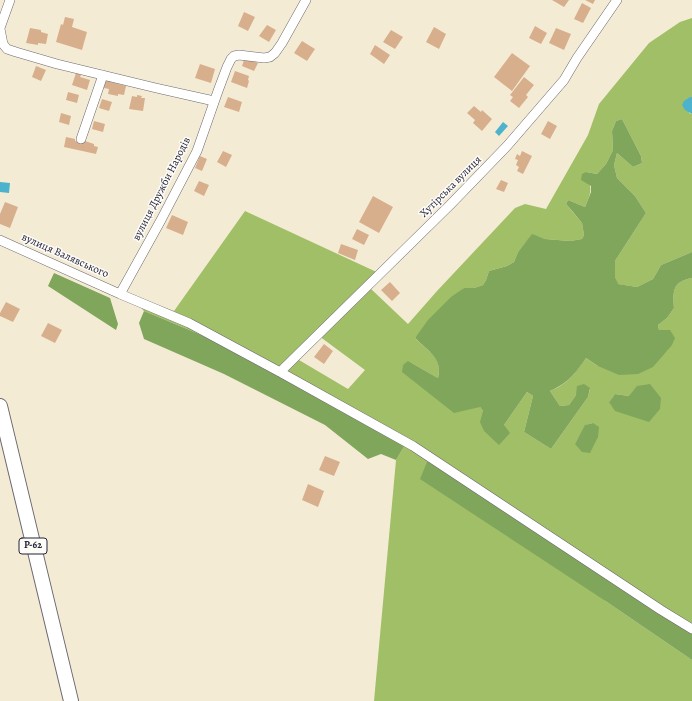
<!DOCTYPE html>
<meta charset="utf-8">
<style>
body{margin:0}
canvas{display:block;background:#f4ebd5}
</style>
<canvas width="692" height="701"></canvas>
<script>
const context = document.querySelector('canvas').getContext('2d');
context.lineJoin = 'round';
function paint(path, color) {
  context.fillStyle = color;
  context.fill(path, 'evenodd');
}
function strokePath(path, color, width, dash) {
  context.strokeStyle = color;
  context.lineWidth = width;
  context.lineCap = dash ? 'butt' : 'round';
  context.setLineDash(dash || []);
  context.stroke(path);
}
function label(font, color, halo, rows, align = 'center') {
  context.font = font + ' Alegreya,serif';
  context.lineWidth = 3;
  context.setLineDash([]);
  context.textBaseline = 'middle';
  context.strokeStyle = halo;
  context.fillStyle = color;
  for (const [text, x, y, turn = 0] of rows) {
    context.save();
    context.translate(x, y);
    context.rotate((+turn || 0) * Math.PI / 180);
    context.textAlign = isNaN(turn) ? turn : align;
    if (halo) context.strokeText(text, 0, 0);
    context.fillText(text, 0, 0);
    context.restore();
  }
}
const green = new Path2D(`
 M692,18V97H690L689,113L692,114V252L661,265L653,279L637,287L617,284L615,277V261L646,213L635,196L617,178L614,165L617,153L633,167L642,163L641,156L622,119L616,121L612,131L613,150L606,164L597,174L586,172C592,190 592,190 585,207L568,200L566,204L582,223L584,235L582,239L570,241L545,239L532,235L518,252L514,262L507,266L489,271L486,280L483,285L474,288H464L415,338C428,352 443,356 438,378L408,361L480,407L483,411L504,425L527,392L533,396L524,432L551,449L588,397L590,389L576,395L569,405L560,406L550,391C568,384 575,373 586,358L598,366L659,330L658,325L667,318L674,308C673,291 672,282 692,278V628L604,600L692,660V701H374L396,460L408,440L273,365L144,311L127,293L174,311L245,211L383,275L370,288L408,324L437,291L515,208L525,204L546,209L588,135L599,104L649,43L680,22ZM319,336L365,370L348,389L299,360L311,344ZM615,394L629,396L609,402ZM593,423L575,444L586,425Z`);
const forest = new Path2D(`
 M622,119L641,156L642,163L633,167L617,153L614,165L617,178L635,196L646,213L615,261V277L618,284L637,287L653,279L661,265L692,252V278C672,282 673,291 674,308L667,318L658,325L659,330H670L675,338L672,345L653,367L638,374L619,375L598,366L586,358C575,374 568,383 550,391L560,406L569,405L576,395L577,386L584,384L590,388L588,397L551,449L524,432L533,396L527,392L504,425L510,433L499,445L484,431L480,422L483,411L480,407L454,413L402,372L403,365L408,361L438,378C443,358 428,351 415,338L428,320L451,297L464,288H474L483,285L486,280L489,271L507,266L514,262L518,252L532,234L545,239L570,241L582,239L584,235L582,223L573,212L566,204L568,200L585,207L591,192V186L581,180L582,174L586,172L597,174L606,164L613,150L612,131L616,121Z
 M54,273L110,298L118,324L116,330L48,286Z
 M144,311L273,365L408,440L396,460L381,454L368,459L325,425L224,374L144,339L139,323Z
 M650,384L661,398L660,409L649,422L615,411L609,402L615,394L629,396L637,386Z
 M593,423L599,427L598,437L590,453L582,452L575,444L585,425Z
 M437,458L692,628V660L604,600L420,479L427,462Z`);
const water = new Path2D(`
 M690,97H692V114L685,110L682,105L684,101Z
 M503,122L508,126L499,136L495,132Z
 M0,182L10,183L9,193L0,192Z`);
const building = new Path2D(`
 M552,0H569L564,7Z
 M585,0H595L593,4Z
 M582,3L591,8L583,23L574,19Z
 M244,12L255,17L248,31L238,26Z
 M65,17L74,19L72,27L87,32L82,50L56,42L61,24L63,25Z
 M267,25L276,30L269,42L259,36Z
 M535,26L547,33L541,44L529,38Z
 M434,27L446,34L439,49L426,42Z
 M30,28L41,30V32L48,34L46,44L38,43V45L26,43Z
 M556,28L571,34L564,50L549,43Z
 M391,30L403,37L395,49L383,42Z
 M302,41L315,49L307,61L294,53Z
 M375,45L390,55L384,64L370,54Z
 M512,53L530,66L512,91L494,77Z
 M245,57L258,63L254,71L242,66Z
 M200,64L215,69L211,83L195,78Z
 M36,66L46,70L41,81L32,77Z
 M235,71L249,76L248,80L249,81L247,88L231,82Z
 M76,73L81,75L80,77L90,80L87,90L72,85Z
 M524,77L534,85L526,95L528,97L519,108L510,101L513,97L510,95Z
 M105,80L111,81V82L126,86L124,95L118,94V96L108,94L109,89L104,88Z
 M68,92L79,95L77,103L66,100Z
 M137,95L142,96L141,98H145L143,111L129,109L132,96L137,97Z
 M228,97L242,102L239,112L224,107Z
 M102,99L112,102L109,111L99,108Z
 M474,106L481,112L482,110L492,119L482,131L473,123L475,120L467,113Z
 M61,113L71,116L69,125L59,122Z
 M94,121L105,124L103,132L92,129Z
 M548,121L557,126L550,139L541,134Z
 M66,137L75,139V141L84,143L85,141L94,144V146L98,147L96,154L64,147Z
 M223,151L232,155L226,167L217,162Z
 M522,151L532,156L523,174L517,171L519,167L516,165L518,160L515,159L517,154L520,156Z
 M200,156L207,159L202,171L195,168Z
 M501,180L508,183L504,192L496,189Z
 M199,181L209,185L204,196L194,191Z
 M373,196L393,207L379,233L359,222Z
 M5,202L18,207L10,228L0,224V214Z
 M172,215L188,222L183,235L166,228Z
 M357,229L369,235L364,245L352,239Z
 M341,244L358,250L355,260L338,253Z
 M390,282L400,293L392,301L381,290Z
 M6,302L20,309L13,322L0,316V313Z
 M48,323L62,330L55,343L41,336Z
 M324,344L333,351L324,364L314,357Z
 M325,456L340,462L334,476L319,470Z
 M308,484L324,491L318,507L302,500Z`);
const street = new Path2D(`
 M0,28L10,0
 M0,29L3,44L7,49L16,52L57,64L156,88L214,101
 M81,139L103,75
 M0,240L120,294L189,323L280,372L413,446L661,610L692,629
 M120,294L161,220L197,151L218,91L227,67L231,59L234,56L239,55L264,58L270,57L275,53L282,43L306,0
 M280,372L450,205L507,146L564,80L577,58L617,0`);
const primary = new Path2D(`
 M0,406L71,701`);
const shields = [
 [33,546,28]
];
const shieldNames = [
 ["Р-62",33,546]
];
const streetNames = [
 ["Хутірська вулиця",451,187,-45],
 ["вулиця Дружби Народів",162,189,-63],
 ["вулиця Валявського",65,256,24]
];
paint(green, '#a1bf66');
paint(forest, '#80a65b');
paint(water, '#4db3cc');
paint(building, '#d8af8c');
strokePath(street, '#6c6871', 10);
strokePath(primary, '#6c6871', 16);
strokePath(street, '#fff', 9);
strokePath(primary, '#fff', 14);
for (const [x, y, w] of shields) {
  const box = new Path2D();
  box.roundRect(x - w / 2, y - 8, w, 16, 3);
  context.fillStyle = '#fdfcf7';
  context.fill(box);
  strokePath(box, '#22223b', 1);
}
label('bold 10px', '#22223b', null, shieldNames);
label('11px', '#22223b', '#fdfcf7', streetNames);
</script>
